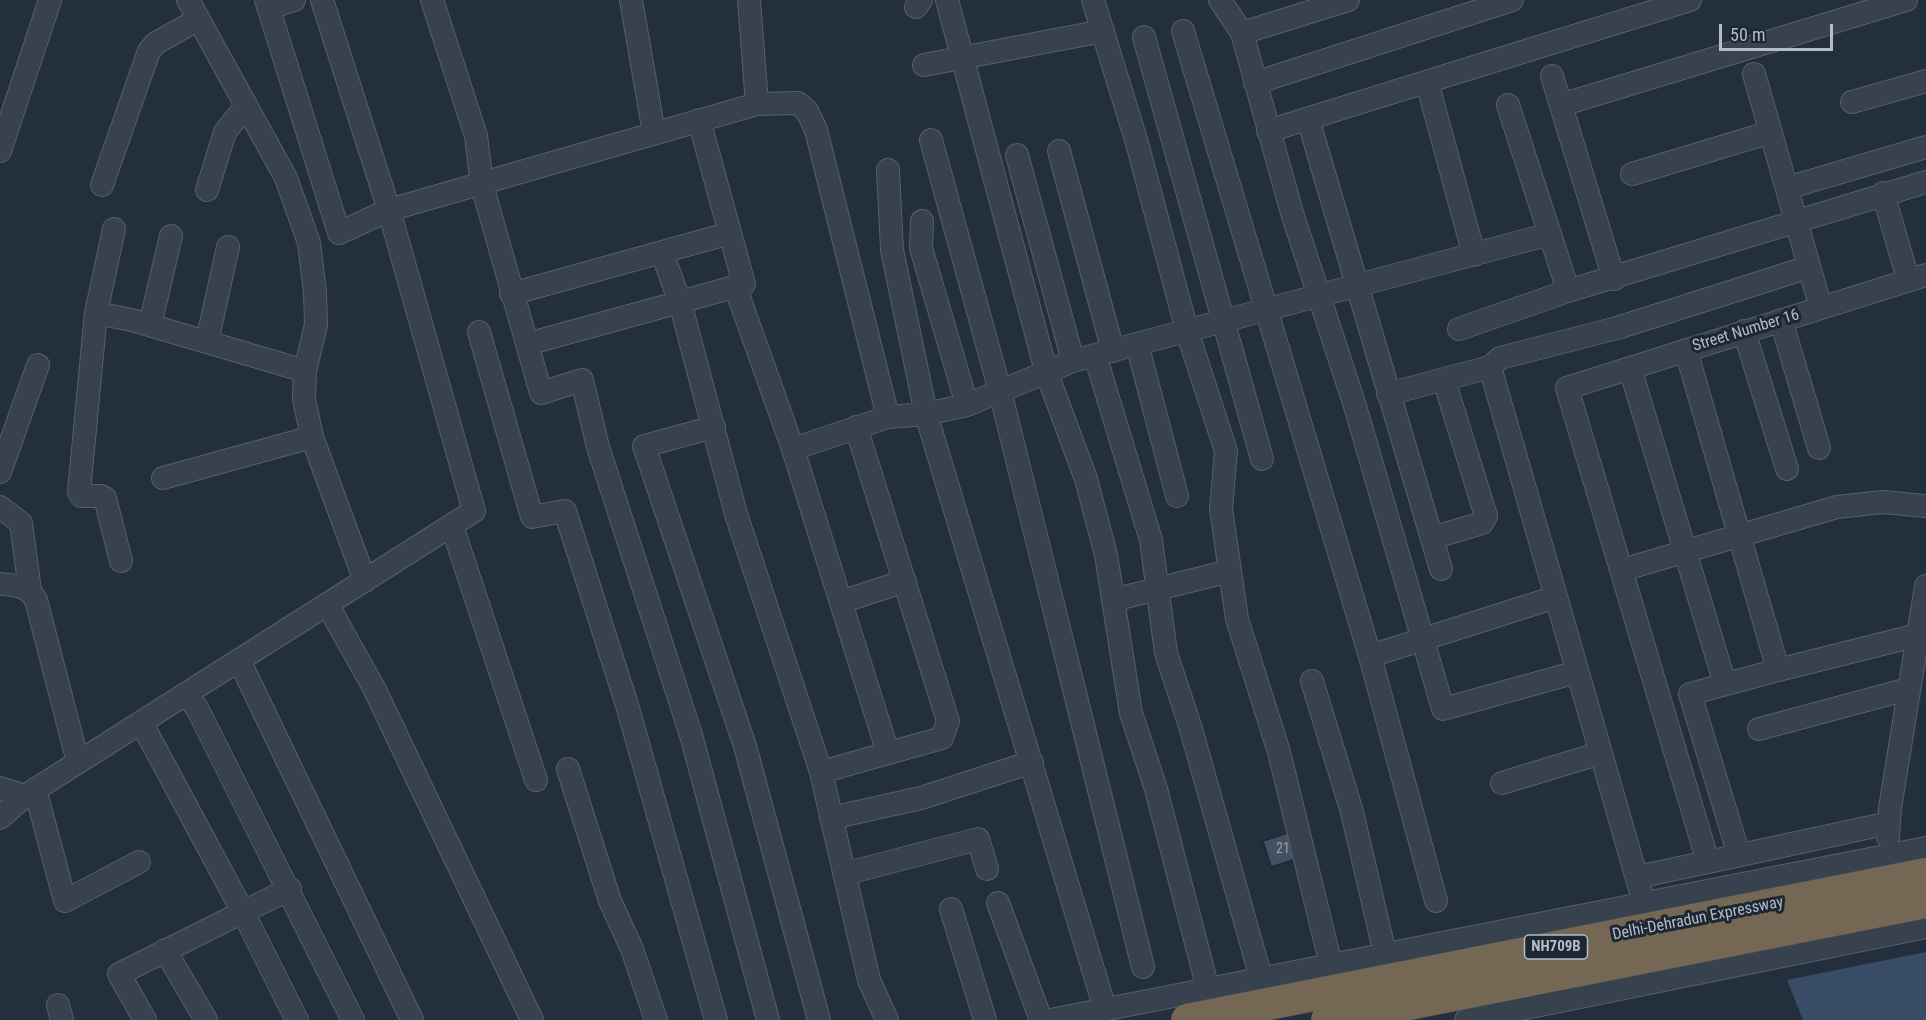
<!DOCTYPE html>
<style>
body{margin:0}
#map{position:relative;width:1926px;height:1020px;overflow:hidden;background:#242f3e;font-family:"Roboto Condensed",sans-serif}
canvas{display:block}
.scale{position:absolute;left:1719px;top:24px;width:114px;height:27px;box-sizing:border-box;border:3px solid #b4bcc9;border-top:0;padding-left:8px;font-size:18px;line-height:21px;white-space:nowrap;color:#b4bcc9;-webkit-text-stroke:4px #1d2633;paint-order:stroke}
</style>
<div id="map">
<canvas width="1926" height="1020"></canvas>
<div class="scale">50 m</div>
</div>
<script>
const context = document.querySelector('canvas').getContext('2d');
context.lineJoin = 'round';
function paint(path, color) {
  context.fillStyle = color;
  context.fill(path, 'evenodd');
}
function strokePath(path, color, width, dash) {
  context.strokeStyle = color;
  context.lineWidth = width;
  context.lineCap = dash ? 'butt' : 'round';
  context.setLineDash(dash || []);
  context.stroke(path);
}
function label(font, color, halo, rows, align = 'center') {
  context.font = font + ' "Roboto Condensed",sans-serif';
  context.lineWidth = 6;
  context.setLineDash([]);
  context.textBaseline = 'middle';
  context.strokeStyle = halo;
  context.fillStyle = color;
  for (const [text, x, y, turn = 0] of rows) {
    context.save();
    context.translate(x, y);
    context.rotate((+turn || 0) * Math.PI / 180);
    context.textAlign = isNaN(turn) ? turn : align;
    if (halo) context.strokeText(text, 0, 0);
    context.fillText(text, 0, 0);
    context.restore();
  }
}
const water = new Path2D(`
 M1926,952V1020H1803L1787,980Z`);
const building = new Path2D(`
 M1294,831L1302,857L1271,867L1263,841Z`);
const minor = new Path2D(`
 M188,0L286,178L309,243L315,292L316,325L305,371L304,399L312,437L365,581
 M266,0L339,233L389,210L322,0
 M432,0L476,136L482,185L541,393L582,380L598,447L691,735L768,1020
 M631,0L654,133
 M749,0L757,104
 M947,0L1046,371L1086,479L1106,555L1131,713L1156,789L1208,989
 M1093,0L1137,143L1187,331L1226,451L1221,509L1237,619L1279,752L1331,965
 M1220,0L1242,33L1292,213L1355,406L1443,709L1577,672
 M916,7L921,0
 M269,8L294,0
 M1183,31L1370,656L1436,901
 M1242,33L1348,0
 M1144,37L1262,459
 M924,65L1103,31
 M1754,74L1821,308
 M1552,76L1614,279
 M1427,82L1474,255
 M1255,83L1512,0
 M1852,102L1926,81
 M1508,105L1566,284L1571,290L1926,182
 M1561,105L1906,0
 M1308,119L1441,569
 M699,120L744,284L680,302L736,514L821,772L869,980L887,1020
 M1268,131L1690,0
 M931,140L1000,391L1143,967
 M0,151L50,0
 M1059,151L1113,351
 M1017,155L1073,361
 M888,170L892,250L926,414L1105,1009
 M1632,174L1771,132
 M102,185L149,51L156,43L199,19
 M1787,188L1926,147
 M207,190L225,132L246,106
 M1883,193L1908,279
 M922,221L921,248L967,405
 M114,229L96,313L79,492L81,496H101L105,498L121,561
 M735,286L793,449L888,753
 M511,294L716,237
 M96,313L132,320L305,371
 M1781,320L1819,448
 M150,325L171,236
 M1459,329L1571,290
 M1744,331L1787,469
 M479,332L532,517L565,511L627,705L716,1020
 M207,342L228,247
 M527,344L680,302L662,253
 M1137,344L1177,496
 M1686,350L1778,670L1918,635
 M1095,355L1151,540L1166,653L1191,729L1261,978
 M1630,368L1725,684
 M1388,394L1490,367
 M714,427L644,446L745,746L819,1020
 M793,449L888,417L926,414L967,405L1073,361L1550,234
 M0,472L38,365
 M163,478L312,437
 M0,507L21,523L30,590
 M452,526L536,780
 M1432,538L1482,523L1486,516L1444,380
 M1622,570L1837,507L1883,502L1926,506
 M0,584C16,585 27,585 36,600L78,762
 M1113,600L1230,571
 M841,602L905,581
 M327,604L374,688L532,1020
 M1370,656L1556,597
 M239,660L412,1020
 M1312,681L1352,812L1385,954
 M186,694L197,708L353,1020
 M141,722L243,912L119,974L145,1020
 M1759,729L1908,689
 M568,769L610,901L632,949L656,1020
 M821,772L942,738L948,721L856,427
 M1502,783L1601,753
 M0,788L25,796
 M35,789L65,901L139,862
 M0,818L25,796L474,511L389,210L757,104L798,103L807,111L816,130L888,417
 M831,818L921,798L1032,762
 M1889,823L1708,862L1567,388L1926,275
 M1888,837L1890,808L1926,586
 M1739,855L1690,694L1778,670
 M844,874L978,839L987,869
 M1637,877L1708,862
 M290,889L243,912L297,1020
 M998,903L1041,1020
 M1644,903L1490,367L1500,358L1617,328L1809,267
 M951,909L985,1020
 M165,950L206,1020
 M58,1005L62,1020
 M1051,1020L1926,848
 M1466,1020L1926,927`);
const highwayBridge = new Path2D(`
 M1187,1020L1926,874
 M1327,1020L1926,902`);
const numberNames = [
 ["21",1283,849]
];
const shields = [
 [1556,947,63]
];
const shieldNames = [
 ["NH709B",1556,947]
];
const streetNames = [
 ["Street Number 16",1746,331,-17],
 ["Delhi-Dehradun Expressway",1698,919,-11]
];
paint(water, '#394c67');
paint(building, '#455162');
strokePath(building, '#1f2835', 1.5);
strokePath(minor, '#565f6c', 24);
strokePath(minor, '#38414e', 22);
strokePath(highwayBridge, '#434c59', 33, []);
strokePath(highwayBridge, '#746855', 32);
label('14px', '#98a1af', null, numberNames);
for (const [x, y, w] of shields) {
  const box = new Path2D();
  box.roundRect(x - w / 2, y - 12, w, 24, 4.5);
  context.fillStyle = '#1d2633';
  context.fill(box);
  strokePath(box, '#b4bcc9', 1.5);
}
label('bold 15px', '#b4bcc9', null, shieldNames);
label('16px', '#b4bcc9', '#1d2633', streetNames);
</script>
